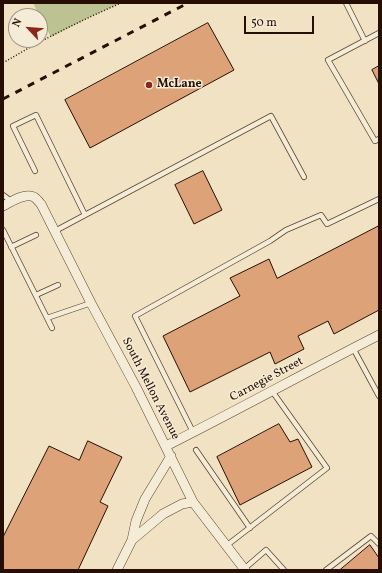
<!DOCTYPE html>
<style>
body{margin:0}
#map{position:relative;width:382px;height:573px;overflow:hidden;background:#f0e2c2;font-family:Vollkorn,serif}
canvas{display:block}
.frame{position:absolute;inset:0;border:4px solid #260f02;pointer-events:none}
.north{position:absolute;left:8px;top:8px;width:40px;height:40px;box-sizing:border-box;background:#f5ecd7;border:1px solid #a29482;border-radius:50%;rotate:296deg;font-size:11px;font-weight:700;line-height:16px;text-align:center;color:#260f02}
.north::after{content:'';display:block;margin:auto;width:14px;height:18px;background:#8f2418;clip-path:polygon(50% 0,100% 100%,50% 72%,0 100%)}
.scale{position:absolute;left:244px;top:16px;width:70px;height:18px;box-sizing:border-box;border:2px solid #260f02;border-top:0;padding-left:5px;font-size:12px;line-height:14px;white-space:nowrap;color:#260f02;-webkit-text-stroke:3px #f5ecd7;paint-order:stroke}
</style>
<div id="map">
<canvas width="382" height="573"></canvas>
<div class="frame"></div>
<div class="north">N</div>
<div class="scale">50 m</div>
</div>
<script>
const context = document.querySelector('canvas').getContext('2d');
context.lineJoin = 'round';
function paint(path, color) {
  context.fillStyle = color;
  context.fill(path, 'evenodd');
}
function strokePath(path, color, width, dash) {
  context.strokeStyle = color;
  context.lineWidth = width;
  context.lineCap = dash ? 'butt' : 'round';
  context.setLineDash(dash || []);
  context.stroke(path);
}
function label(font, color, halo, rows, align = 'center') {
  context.font = font + ' Vollkorn,serif';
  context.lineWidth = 3;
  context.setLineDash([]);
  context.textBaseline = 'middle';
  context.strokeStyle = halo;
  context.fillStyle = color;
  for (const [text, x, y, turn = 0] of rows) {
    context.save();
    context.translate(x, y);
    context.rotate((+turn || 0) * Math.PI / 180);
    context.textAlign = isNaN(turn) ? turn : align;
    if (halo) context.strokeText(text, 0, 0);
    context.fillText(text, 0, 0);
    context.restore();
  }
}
const green = new Path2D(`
 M33,3H121L92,16L51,37Z`);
const building = new Path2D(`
 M208,23L234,70L90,148L65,100Z
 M379,66V84L372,70Z
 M203,171L222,210L194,224L175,185Z
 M379,226V310L334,334L328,321L298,336L304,349L275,364L270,352L190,392L163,336L240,296L230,278L269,259L277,278Z
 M279,424L290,442L298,439L312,467L240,505L217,457Z
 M88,441L122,457L100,502L108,506L78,570H3V537L49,446L79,460Z
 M370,545L379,558V570H340Z`);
const path = new Path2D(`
 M3,63C41,40 80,21 121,3`);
const lane = new Path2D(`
 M346,3L365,41
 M379,33L328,60L375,141L379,139
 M35,171L13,126L36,115L85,215L55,231
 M3,195L11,201
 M85,215L271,116L304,177
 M3,230L52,328
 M11,247L36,235
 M36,295L58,285
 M47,318L91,303
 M353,348L379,396
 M193,432L135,316L270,241L286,230L321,215L327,224L379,199
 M196,450L250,528
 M226,546L327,468L272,391
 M244,569L266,550L284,570
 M326,570L371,536L379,544`);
const street = new Path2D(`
 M3,206C11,202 25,192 34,197C37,199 39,202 41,204L91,303L136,387L193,502L245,570
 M166,446C238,410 308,371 379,335
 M132,540L136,521L145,499L171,456
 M117,570L132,540L163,514L182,504L193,502`);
const rail = new Path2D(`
 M3,99L188,3`);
const markers = [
 [149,85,4,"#8f2418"]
];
const poiNames = [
 ["McLane",157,85]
];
const streetNames = [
 ["Carnegie Street",267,380,-28],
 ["South Mellon Avenue",150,389,63]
];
paint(green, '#bcc291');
paint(building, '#dea278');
strokePath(building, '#260f02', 1);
strokePath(lane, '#584432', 6);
strokePath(street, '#584432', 10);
strokePath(path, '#260f02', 1.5, [1, 2]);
strokePath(lane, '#f5ecd7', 4.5);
strokePath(street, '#f5ecd7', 9);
strokePath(rail, '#260f02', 3, [7, 7]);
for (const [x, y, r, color] of markers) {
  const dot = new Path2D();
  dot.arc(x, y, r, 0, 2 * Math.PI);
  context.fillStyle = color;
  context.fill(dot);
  strokePath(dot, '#f5ecd7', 1.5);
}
label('bold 12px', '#260f02', '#f5ecd7', poiNames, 'left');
label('12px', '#260f02', '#f5ecd7', streetNames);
</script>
